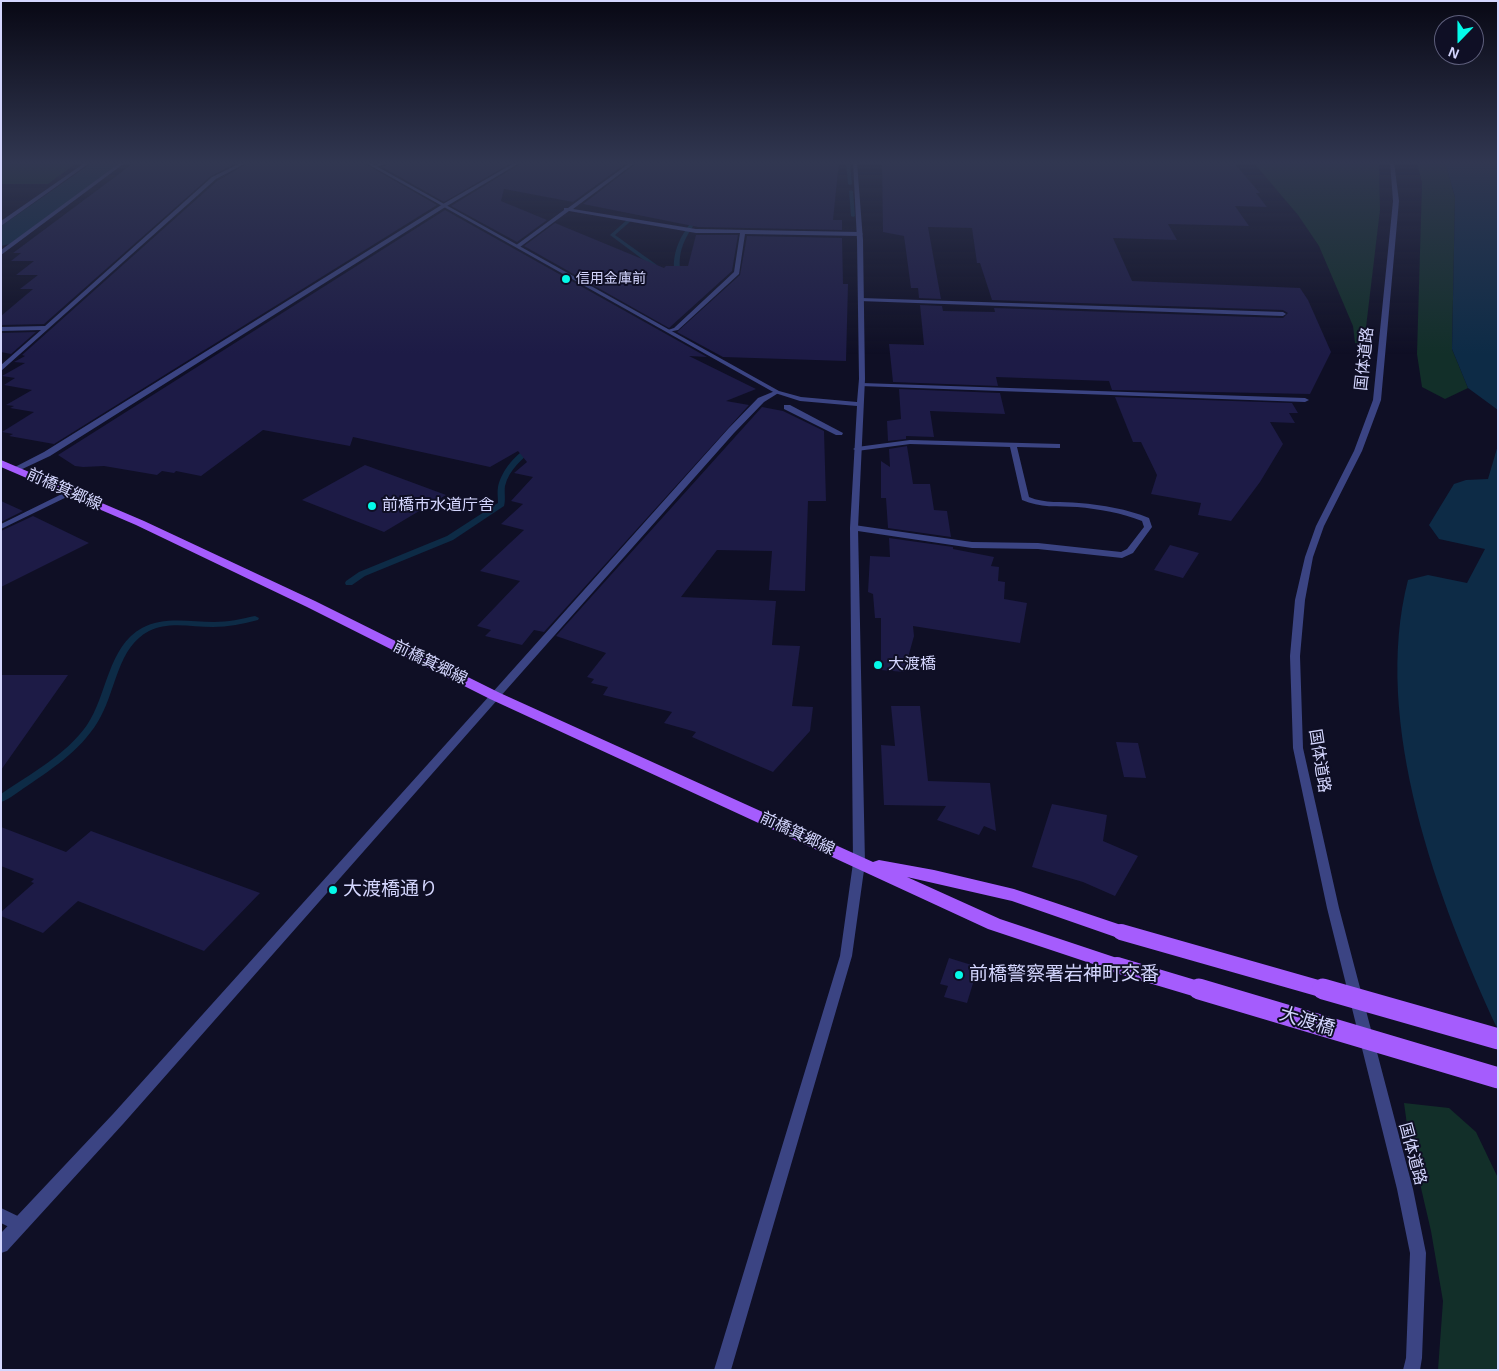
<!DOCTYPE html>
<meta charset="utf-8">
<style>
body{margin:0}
#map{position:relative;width:1499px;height:1371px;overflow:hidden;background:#0f0f25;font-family:Arial,sans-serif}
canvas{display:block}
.frame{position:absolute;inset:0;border:2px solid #d4d6fe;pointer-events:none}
.north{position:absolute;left:1434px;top:15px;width:50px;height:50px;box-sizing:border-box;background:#0f0f25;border:1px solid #5e5f7c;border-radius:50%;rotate:202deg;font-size:14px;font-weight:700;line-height:20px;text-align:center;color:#d4d6fe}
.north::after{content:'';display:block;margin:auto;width:18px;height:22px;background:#04fae9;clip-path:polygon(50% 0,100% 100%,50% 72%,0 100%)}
</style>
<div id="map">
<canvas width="1499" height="1371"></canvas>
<div class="frame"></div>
<div class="north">N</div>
</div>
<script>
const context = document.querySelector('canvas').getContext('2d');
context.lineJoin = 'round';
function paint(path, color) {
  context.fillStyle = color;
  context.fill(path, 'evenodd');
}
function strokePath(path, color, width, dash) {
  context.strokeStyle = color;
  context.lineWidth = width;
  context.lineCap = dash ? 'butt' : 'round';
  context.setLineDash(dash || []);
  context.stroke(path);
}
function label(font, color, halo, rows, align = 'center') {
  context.font = font + ' Arial,"Noto Sans JP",sans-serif';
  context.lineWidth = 4;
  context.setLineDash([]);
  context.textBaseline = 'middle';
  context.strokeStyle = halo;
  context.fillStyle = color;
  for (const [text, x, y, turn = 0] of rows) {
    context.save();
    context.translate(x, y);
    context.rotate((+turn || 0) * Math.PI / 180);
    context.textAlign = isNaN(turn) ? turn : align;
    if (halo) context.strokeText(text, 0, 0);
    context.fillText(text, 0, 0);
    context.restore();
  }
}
const green = new Path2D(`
 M1,162H78L48,184H1Z
 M1253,162H1379L1380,210L1364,344L1355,343L1353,326L1319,246L1298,215Z
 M1417,162H1445L1455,197L1452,349L1468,388L1445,399L1422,387L1417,354L1422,183Z
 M1404,1103L1449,1108L1476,1132L1498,1178V1370H1438L1443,1301L1431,1231L1408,1132Z`);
const water = new Path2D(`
 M1445,162H1498V410L1468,388L1452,349L1455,197Z
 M1498,445V1030C1438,901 1371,723 1408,580L1428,575L1467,583L1485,549L1439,539L1429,525L1454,484L1466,480L1488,479Z`);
const stream = new Path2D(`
 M846,162H850L852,184L850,185L848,184Z
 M851,190L853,191L855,216L853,217L851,216L849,191Z
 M696,216L700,217C688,232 678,248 680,268L671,275H667V273L674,268C673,247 684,231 696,216Z
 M629,218L633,219L615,235L657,265L659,270H655L653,267L610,235Z
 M531,446L534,448C523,459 509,469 505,486C504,493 506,499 504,506L453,540L365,576L352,585H346L345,583L346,581L359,572L447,536L498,503C498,498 497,492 498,487C501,471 517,452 531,446Z
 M255,616L259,618L258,620C243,624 228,627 213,627C192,627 168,621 149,631C118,647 116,689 101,716C85,747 55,767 27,786C19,791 10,799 1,802V794C30,774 66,755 87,725C107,696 108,646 142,628C164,616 191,622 214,622C228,622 241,619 255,616Z`);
const river = new Path2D(`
 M93,162H118L115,167L10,244L1,246V226Z`);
const building = new Path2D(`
 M135,162H239L211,176L44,324L1,325V316L33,289H20L38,275H16L34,261H11L21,253H13Z
 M250,162H362L437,205L54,444L9,436L13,434L2,432L34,412L10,408L14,406L6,405L32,390L4,385L15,378L2,376L25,363L14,362L25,356L22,355L217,181Z
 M395,162H513L444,202L382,167Z
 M523,162H628L573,202L504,189L501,201L547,220L517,242L451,206Z
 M638,162H839L833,220H842V230L698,227L583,204Z
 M882,162H1233L1260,193H1256L1267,207L1235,206L1249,226L1168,224L1177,240L1113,238L1132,281L1300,288L1308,300L1331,352L1310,394L1112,390L1109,381L996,377L998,386L893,382L889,344L924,345L920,305L942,306L943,311L995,312L994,308L1283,318L1288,313L1283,310L992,300L980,263H977L972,228L928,227L941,299L919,298L918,288H911L904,236L883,232Z
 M445,210L707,357L689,356L756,389L726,401L749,405L544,632L534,630L522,645L485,636L491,630L477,626L520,581L480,571L524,530L501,524L523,504L511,501L533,477L514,473L527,462L518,451L490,467L353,437L350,446L263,430L201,476L176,471L174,473L162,471L157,475L104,466L83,467L75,466L58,455Z
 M555,223L664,268L666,266H688L696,235H738L732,271L669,328L524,246Z
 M747,236L842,238L843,284H848L846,361L723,357L677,332L740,275Z
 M36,332L11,354L1,352V333Z
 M899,389L1000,393L1005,414L930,411L934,437L906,436V439L888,441L887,421L901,419Z
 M1115,397L1292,403L1298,413H1289L1295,423L1270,422L1283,444L1260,482L1231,521L1198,515L1201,503L1151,494L1157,475L1141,442H1133Z
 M762,407L783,411L824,431L826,501H808L805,591L769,590L772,551L717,550L681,597L776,601L772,645L800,646L792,706L813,707L810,731L773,772L692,737L696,732L664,723L672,712L603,695L608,687L591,683L594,679L587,677L606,653L556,636Z
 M907,446L913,484H930L934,510L947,511L951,537L888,528L886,498H881V461L890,467L889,449Z
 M365,465L446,495L384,532L302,500Z
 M1,501L23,511L1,522Z
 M33,516L89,543L1,587V531Z
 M889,538L953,547V549L994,557L991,566L999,567L998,581L1005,582L1004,599L1027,603L1020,643L913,626L914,636L904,672L881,670V618H875L873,594L868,592L870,556L890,557Z
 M1170,545L1199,553L1183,578L1154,570Z
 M1,675H68L1,770Z
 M891,706H920L928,781L990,783L996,831L984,826L979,835L937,820L946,806L884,805L881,745L895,746Z
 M1116,742L1138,743L1146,778L1124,777Z
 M1052,804L1107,815L1103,841L1138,856L1115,896L1083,882L1032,867Z
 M1,827L66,852L91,831L260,893L204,951L78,901L43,933L1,916V912L34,883L31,882L34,879L1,866Z
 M949,958L978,967L967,1003L944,997L948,986L940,984Z`);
const pedestrian = new Path2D(`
 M784,405H790L843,433L842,435H836L784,409Z`);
const minor = new Path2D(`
 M86,162H91L1,226V221Z
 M121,162H126L1,255V250Z
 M243,162H248L216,179L1,371V365L41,330L1,331V327L45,326L212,177Z
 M386,162H393L375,167L373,166Z
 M516,162H521L447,206L50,456L18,471H12L11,469L44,452L443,204Z
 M631,162H636L573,209L696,229L860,232L863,234L860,236L745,234L739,274L678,330L668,332V330L674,328L734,272L740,233H696L569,211L520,247L515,246L564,210V208H568Z
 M861,298L1283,312L1286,314L1283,316L859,301V299Z
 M862,383L1305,398L1309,400L1305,402L860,386L859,385Z
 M775,391L780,392L764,402L734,433L499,698H491L490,696L491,694L728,429L758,398Z
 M910,440L1060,444V448H1057L1017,447L1029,497C1045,504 1062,501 1079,503C1103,505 1127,509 1149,518L1152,527L1133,553L1122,558L1038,549L972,548L851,530V526L854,525L972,542L1038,543L1121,552L1127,549L1144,527L1142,521C1122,513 1099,509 1077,507C1058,506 1040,508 1022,500L1010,447L910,444L857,451L853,449L857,447Z
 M68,491H74L75,493L1,529V524Z
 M1,1208L24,1219L27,1224L24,1229L19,1232L1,1223Z`);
const tertiary = new Path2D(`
 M364,162H369L779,391L801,397L857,402L859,379L857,240L853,162H857L863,240L865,379L858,528L865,863L852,956L731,1370H714L840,956L853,863L850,528L857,406L800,401L775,393Z
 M1390,162H1394L1399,201L1381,400L1362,451L1324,526L1313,557L1305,600L1300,656L1303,748L1339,908L1413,1189L1426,1253L1422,1358L1420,1370H1403L1406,1358L1410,1253L1397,1189L1327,908L1293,748L1290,656L1295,600L1305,557L1316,526L1354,451L1373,400L1393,201Z
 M495,693L499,694L500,696L499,698L123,1124L7,1251L1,1253V1233L113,1114L491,694Z`);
const primary = new Path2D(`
 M1,460L144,521L315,601L500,693L873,862L879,860L934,870L1014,889L1127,927L1130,932L1127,937L1121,939L1012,901L907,877L1000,919L1123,960L1126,965L1123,970L1117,972L988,929L490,699L307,607L136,525L1,467Z`);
const primaryBridgeFar1 = new Path2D(`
 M1121,932L1328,991
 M1117,965L1204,991`);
const primaryBridge = new Path2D(`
 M1199,989L1498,1078
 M1323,989L1498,1039`);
const markers = [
 [566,279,5,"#04fae9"],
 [372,506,5,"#04fae9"],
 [878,665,5,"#04fae9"],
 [333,890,5,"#04fae9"],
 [959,975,5,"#04fae9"]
];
const farPoinames = [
 ["信用金庫前",576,279]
];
const streetNames = [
 ["国体道路",1365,359,-84],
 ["前橋箕郷線",64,490,24],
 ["前橋箕郷線",430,663,26],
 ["国体道路",1319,761,81],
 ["前橋箕郷線",797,834,25],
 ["国体道路",1412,1154,75]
];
const poiNames = [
 ["前橋市水道庁舎",382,506],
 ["大渡橋",888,665]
];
const nearPoinames = [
 ["大渡橋通り",343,890],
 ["前橋警察署岩神町交番",969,975]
];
const nearStreetnames = [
 ["大渡橋",1307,1022,17]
];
paint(green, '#122f29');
paint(water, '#0d2b46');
paint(stream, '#0d2b46');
paint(river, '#0d2b46');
paint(building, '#1d1b46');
paint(pedestrian, '#3b4483');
paint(minor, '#3b4483');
paint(tertiary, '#3b4483');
paint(primary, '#a55cfd');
strokePath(primaryBridgeFar1, '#a55cfd', 16);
strokePath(primaryBridge, '#a55cfd', 21);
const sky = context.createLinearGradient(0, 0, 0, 354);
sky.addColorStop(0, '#080814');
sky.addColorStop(0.46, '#313751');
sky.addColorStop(1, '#31375100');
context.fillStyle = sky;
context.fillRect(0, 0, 1499, 354);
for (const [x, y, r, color] of markers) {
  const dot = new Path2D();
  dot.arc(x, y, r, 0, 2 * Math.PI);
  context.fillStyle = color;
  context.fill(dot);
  strokePath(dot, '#0f0f25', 2);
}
label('14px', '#d4d6fe', '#0f0f25', farPoinames, 'left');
label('16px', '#d4d6fe', '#0f0f25', streetNames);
label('16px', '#d4d6fe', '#0f0f25', poiNames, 'left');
label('19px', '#d4d6fe', '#0f0f25', nearPoinames, 'left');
label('19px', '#d4d6fe', '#0f0f25', nearStreetnames);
</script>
